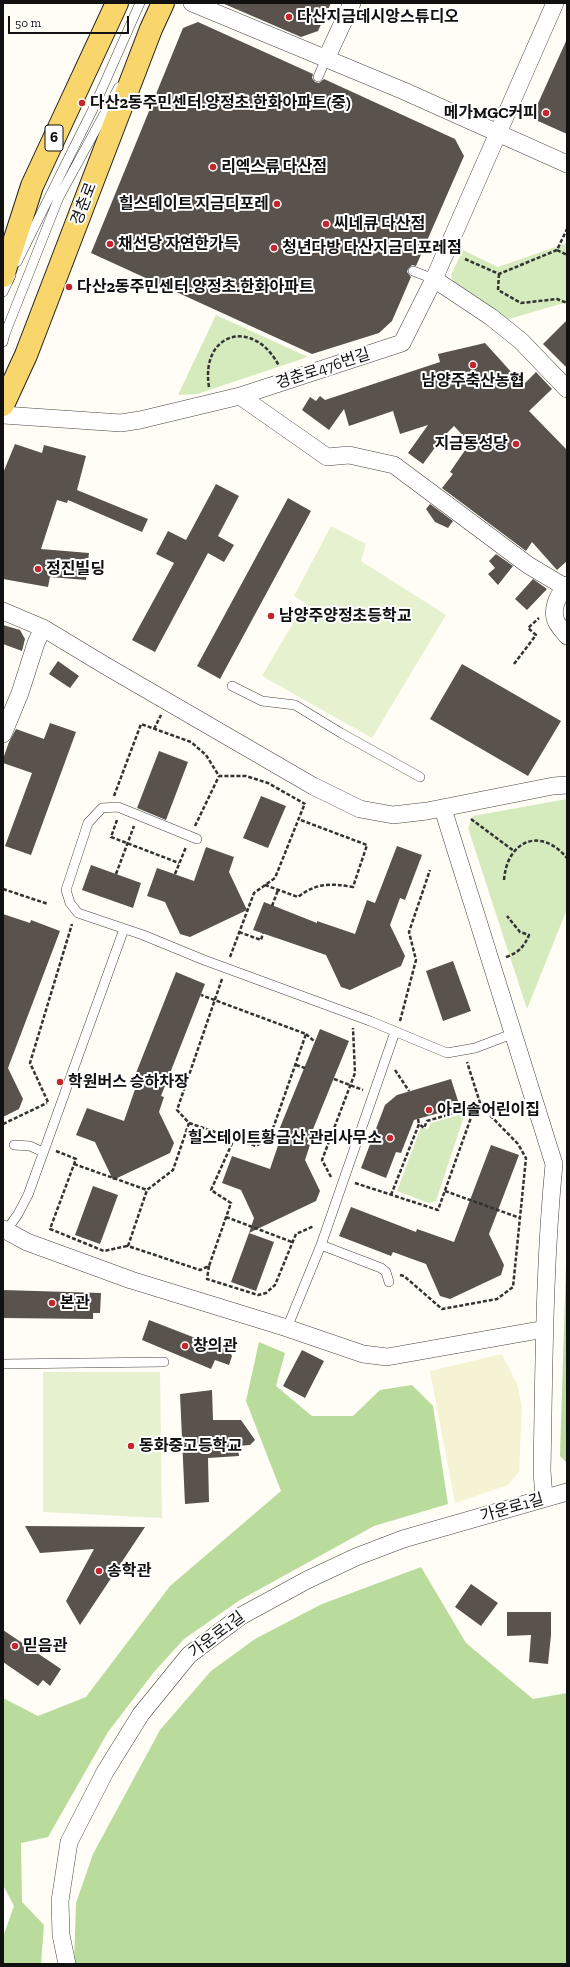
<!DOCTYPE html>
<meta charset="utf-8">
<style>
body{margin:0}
#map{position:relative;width:570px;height:1967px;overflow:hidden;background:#fffdf5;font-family:"Zilla Slab",serif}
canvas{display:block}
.frame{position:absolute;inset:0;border:4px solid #111;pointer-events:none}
.scale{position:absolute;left:8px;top:16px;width:121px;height:18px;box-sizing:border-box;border:2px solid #111;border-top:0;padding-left:5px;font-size:12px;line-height:14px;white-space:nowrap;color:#111;-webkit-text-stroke:3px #fff;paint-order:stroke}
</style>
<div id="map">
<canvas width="570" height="1967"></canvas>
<div class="frame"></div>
<div class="scale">50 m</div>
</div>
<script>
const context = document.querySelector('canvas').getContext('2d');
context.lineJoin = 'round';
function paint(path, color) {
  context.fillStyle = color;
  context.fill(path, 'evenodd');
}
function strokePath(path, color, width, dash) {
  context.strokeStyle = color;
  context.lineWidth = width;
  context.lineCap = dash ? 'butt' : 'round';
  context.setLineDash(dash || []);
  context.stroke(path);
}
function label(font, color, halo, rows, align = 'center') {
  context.font = font + ' "Zilla Slab","Noto Sans KR",serif';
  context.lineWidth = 4;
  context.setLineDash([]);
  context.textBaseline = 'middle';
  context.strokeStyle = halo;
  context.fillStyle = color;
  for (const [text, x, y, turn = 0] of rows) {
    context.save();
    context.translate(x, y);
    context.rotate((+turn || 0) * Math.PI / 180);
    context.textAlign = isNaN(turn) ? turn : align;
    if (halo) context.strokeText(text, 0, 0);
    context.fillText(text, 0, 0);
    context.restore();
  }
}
const farmland = new Path2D(`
 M502,1354L517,1384L522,1407L519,1472L508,1485L455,1503L430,1371Z`);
const green = new Path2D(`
 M567,243V302L506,320L455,288L451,275L463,250L498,267Z
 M216,315L308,357L197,394L178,395Z
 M567,799V909L527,1009L468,828L473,816Z
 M462,1114L464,1116L436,1201L429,1203L397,1191L421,1127L428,1129L431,1123Z`);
const forest = new Path2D(`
 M567,1234V1463L560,1456Z
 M259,1342L285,1353L276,1386L312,1416H353L380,1390L412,1385L433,1406L448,1504L374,1526L240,1600L184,1639L154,1672L108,1732L48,1837L21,1843L22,1902L44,1925L41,1964H3V1937L14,1906L3,1885V1698L38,1716L86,1697L170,1586L281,1491L246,1401Z
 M421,1567L466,1643L533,1699L567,1693V1964H74L76,1903L93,1854L160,1730L211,1671L255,1639L322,1604Z`);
const pitch = new Path2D(`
 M331,526L366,544L361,561L446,615L372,738L262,676L305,603L294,596Z
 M43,1372H160L162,1518L43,1512Z`);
const building = new Path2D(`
 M222,3H331L318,31L301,37Z
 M198,22L313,74L312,78L315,82L319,83L324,79L455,139L464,156L416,266L412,265L408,269L407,272L411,277L392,321L379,333L312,354L91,253L183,28Z
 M567,39V134L538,121L535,110Z
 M567,320V368L543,344Z
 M485,343L523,385L536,372L552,389L529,411L567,450V561L557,570L532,542L526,551L442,488L453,474L450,472L470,443L454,426L442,438L423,464L408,453L428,425L400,434L393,411L349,426L344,409L329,430L302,410L310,397L316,401L320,396L325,400L440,362L438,354Z
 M15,444L42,453L44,445L86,456L77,490L148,519L142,532L68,500L67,503L57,500L41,549L89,553L86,580L50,577L48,587L3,579V473Z
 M216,484L239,496L218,536L234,545L224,562L208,553L155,652L132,640L174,563L156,554L168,531L186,540Z
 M288,498L311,511L220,679L197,666Z
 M430,504L453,521L448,528L435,522L426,509Z
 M496,554L513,566L498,585L488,574L495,568L489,561Z
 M533,579L547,589L527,610L515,599Z
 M3,625L20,630L25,639L22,651L3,644Z
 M58,661L79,676L70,688L49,674Z
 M462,664L561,721L528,776L430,719Z
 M50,723L76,732L31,855L5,846L32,773L3,763V759L9,742L16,729L44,739Z
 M159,751L188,762L166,820L137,808Z
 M261,796L286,806L268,848L243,838Z
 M397,846L422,855L405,900L400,898L390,925L405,956L401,966L350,990L341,987L326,955L253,930L264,902L317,923V921L355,934L367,900L375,903Z
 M206,847L234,857L229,872L247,910L190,937L180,934L165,902L147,896L157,868L194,881Z
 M91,865L141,883L133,908L82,890Z
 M3,914L30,923L31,920L60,931L8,1068L23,1099L19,1109L3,1117Z
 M453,961L471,1011L443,1021L426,971Z
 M176,972L205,984L161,1096L164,1097L159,1112L174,1143L170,1153L113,1180L95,1142L76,1135L87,1108L124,1121L140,1075L136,1073Z
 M320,1029L349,1041L307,1144L310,1145L305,1160L320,1191L316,1201L249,1233L254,1218L241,1190L222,1183L232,1156L270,1169L283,1131L279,1130Z
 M451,1079L460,1107L414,1120L401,1153L396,1152L386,1178L361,1168L385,1105L397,1095Z
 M491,1145L519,1155L489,1234L504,1265L501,1275L450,1299L440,1296L426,1264L393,1252L391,1256L339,1236L351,1207L416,1232L417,1229L454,1242Z
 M93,1186L118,1195L100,1244L75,1235Z
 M249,1233L274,1242L256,1291L231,1282Z
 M3,1290L101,1293L100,1313H93V1319L3,1318Z
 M149,1320L229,1351L232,1356L229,1365L215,1360L211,1369L142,1340Z
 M302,1350L324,1361L305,1398L283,1386Z
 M212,1390L213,1420H241L255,1440L250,1445L238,1446L239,1456L208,1458L209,1502L185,1504L180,1394Z
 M25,1526L145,1527L80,1625L66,1601L94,1549L40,1553Z
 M471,1584L498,1603L481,1626L455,1607Z
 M507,1612H551V1635L548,1664L529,1662L531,1635L507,1636Z
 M3,1630L61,1669L50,1686L43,1680L38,1686L3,1662Z`);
const path = new Path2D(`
 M557,250L567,255
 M465,259L499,274L557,250L567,229
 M499,274L498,290L521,303L557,299L567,303
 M209,387C200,332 254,317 279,366
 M514,664L536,635L528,628L539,618
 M154,729L161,715
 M114,796L141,724L191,742L206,755L219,776H246L268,783L305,804
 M471,819L514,851
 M117,820L111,837L179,863
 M195,826L219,776
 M116,874L134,826
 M175,874L186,847
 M504,880C507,841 540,826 567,858
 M265,885L298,897C316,883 330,883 353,887L367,845L298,819
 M3,889L48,904
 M272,906L278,890
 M239,932L261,940L263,933
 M230,957L254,893L275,878L305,803
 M506,957C518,953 524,947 529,935L520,932L507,916
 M222,979L177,1110L189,1123L173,1170L147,1190L128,1246L200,1270L209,1266L231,1203L211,1190L234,1139
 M400,1021L416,960L409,932L430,870
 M306,1034L315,1042
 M296,1065L305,1068
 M395,1070L409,1091
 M334,1079L363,1090
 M48,1102L30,1063L72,924
 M418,1119L419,1124
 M189,1123L256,1146L270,1137L306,1034L201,995
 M3,1124L47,1103
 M56,1151L76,1159L50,1229L104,1251L127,1246
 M74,1164L147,1190
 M331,1177L322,1160L355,1073L353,1028
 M355,1183L438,1210L473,1112L481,1106L467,1062
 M445,1191L520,1218
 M391,1195L419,1124L424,1128L427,1121L464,1110L473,1112
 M226,1217L292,1242
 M209,1266L207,1279L258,1295L266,1293L275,1285L296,1234L314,1226
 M400,1275L404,1276L442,1309L497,1299L513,1287L526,1158L518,1144L481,1106`);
const lane = new Path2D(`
 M318,77L326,59
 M17,262L94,107L140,3
 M413,271L434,279
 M3,292L11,275
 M3,342L5,334L59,197L119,87
 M232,686L262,701L295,705L341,733L420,777
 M197,839L118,807L102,808L88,823L66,890L70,903L78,913L143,935L204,960L370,1021L447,1053L475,1048L512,1034
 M14,1145L30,1146L43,1152
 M6,1231L18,1214L28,1195L124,929
 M321,1245L381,1268L386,1272L389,1282
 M287,1328L321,1245L395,1032
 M3,1364L164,1362`);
const street = new Path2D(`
 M192,3L404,91L567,164
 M326,59L352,3
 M434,279L555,3
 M240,396L327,457L349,455L394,465L528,565L565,587
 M3,415L121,423L140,420L240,396L402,343L434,279L491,317L521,341L567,389
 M567,585C558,595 550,610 557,623C560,628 564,632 567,636
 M3,611L43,628L106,666L313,786L360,809L393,815L427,811L553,786L567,785
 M3,734L20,693L36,643L43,628
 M443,809L554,1164C544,1266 544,1368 542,1471L544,1498
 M3,1229L27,1242L131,1280L287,1328L363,1354L387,1357L545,1329
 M67,1964L61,1935L60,1901L69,1842L105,1772L141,1714L189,1655L241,1616L307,1580L356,1557L403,1539L567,1492`);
const primary = new Path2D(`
 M3,276L32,186L117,3
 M3,405L26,355L151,29L163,3`);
const markers = [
 [289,17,4,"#c4262e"],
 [82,103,4,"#c4262e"],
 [546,113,4,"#c4262e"],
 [213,167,4,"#c4262e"],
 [277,204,4,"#c4262e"],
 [326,224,4,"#c4262e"],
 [110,244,4,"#c4262e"],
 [274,248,4,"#c4262e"],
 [69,287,4,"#c4262e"],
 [473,365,4,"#c4262e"],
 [516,444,4,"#c4262e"],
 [38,569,4,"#c4262e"],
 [271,616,4,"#c4262e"],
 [60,1082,4,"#c4262e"],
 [429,1110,4,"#c4262e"],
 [390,1138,4,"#c4262e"],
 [52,1303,4,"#c4262e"],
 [185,1346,4,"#c4262e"],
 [131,1446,4,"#c4262e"],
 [99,1571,4,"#c4262e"],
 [15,1646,4,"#c4262e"]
];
const shields = [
 [54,138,18]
];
const shieldNames = [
 ["6",54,138]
];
const poiNames = [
 ["다산지금데시앙스튜디오",297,17],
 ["다산2동주민센터.양정초.한화아파트(중)",90,103],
 ["메가MGC커피",538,113,"right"],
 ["리엑스류 다산점",221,167],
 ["힐스테이트 지금디포레",269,204,"right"],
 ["씨네큐 다산점",334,224],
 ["채선당 자연한가득",118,244],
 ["청년다방 다산지금디포레점",282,248],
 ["다산2동주민센터.양정초.한화아파트",77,287],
 ["남양주축산농협",473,381,"center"],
 ["지금동성당",508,444,"right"],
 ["정진빌딩",46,569],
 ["남양주양정초등학교",279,616],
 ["학원버스 승하차장",68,1082],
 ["아리솔어린이집",437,1110],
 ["힐스테이트황금산 관리사무소",382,1138,"right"],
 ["본관",60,1303],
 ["창의관",193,1346],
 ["동화중고등학교",139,1446],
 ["송학관",107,1571],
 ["믿음관",23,1646]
];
const streetNames = [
 ["경춘로",84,204,-69],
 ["경춘로476번길",323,369,-18],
 ["가운로1길",512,1508,-16],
 ["가운로1길",217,1635,-37]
];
paint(farmland, '#f6f3d4');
paint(green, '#d5ebbd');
paint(forest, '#b9dc9c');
paint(pitch, '#e6f2cf');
paint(building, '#5a524d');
strokePath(lane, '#444', 10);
strokePath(street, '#444', 18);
strokePath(primary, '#222', 24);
strokePath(path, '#333', 2.5, [4, 2]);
strokePath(lane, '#fff', 9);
strokePath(street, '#fff', 17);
strokePath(primary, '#f9d66b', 22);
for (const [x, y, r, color] of markers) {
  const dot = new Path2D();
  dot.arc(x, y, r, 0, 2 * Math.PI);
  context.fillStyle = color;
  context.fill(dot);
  strokePath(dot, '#fff', 1.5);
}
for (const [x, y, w] of shields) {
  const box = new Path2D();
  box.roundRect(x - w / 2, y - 13, w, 26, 3);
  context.fillStyle = '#fff';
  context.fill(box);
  strokePath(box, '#111', 1);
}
label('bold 15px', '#111', null, shieldNames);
label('bold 16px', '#111', '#fff', poiNames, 'left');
label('16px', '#111', '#fff', streetNames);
</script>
